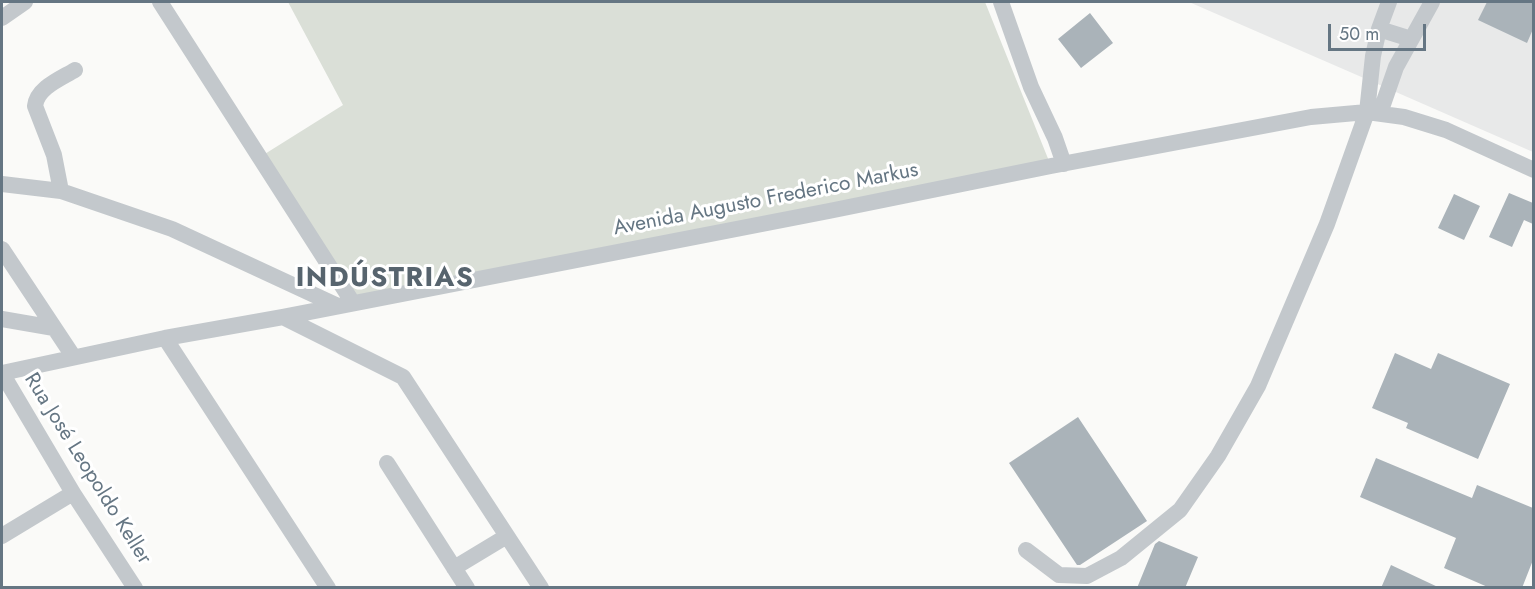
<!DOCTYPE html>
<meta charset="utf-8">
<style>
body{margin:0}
#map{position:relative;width:1535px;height:589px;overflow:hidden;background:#fafaf8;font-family:Jost,sans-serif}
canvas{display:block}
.frame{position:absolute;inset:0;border:3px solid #657683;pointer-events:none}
.scale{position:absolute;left:1328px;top:24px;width:98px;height:27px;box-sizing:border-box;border:3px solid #657683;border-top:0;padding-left:8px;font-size:18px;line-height:21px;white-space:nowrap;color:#657683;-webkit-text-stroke:4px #fff;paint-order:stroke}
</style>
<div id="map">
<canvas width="1535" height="589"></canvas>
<div class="frame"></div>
<div class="scale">50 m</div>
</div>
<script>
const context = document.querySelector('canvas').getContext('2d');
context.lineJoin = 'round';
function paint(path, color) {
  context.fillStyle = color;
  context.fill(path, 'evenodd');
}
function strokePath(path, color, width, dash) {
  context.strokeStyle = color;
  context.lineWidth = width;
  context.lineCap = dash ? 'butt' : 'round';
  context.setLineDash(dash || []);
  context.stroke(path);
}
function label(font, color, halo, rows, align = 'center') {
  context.font = font + ' Jost,sans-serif';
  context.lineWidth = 6;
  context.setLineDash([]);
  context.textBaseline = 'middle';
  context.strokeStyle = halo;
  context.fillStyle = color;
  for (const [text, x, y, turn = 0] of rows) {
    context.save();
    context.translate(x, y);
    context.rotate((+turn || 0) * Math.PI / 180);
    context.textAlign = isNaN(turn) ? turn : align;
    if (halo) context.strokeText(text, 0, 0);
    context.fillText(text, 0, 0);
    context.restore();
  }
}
const built = new Path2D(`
 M1189,2H1533V152L1389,89Z`);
const green = new Path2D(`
 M288,2H985L1051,166L353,303L260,157L343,105Z`);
const building = new Path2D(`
 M1487,2H1529L1533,3V29L1527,43L1478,20Z
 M1090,13L1113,43L1081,68L1058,39Z
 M1509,193L1533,203V224L1524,220L1512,247L1489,237Z
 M1454,194L1480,206L1464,240L1438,228Z
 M1395,353L1431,369L1438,353L1510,384L1478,459L1406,428L1408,423L1372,408Z
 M1078,417L1147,521L1080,565H1077L1009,463Z
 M1376,458L1472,498L1477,485L1533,508V560L1522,588H1490L1444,568L1456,538L1360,497Z
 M1159,541L1198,557L1185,588H1137L1155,544Z
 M1391,565L1440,588H1381Z`);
const minor = new Path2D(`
 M160,2L353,303
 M1001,2L1031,87L1055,138L1064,164
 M2,18L25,2
 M1379,29L1411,39
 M1380,113L1396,67L1432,2
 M2,184L61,191L172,229L338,306
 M61,191L54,155L35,106C37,88 60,79 75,70
 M2,249L73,356
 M283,317L403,377L541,588
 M2,319L54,328
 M165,338L328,588
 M387,463L467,588
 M2,536L73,493
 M1026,550L1059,575L1087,576L1121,558L1180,510L1218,456L1258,386L1327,224L1367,112L1373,56L1379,29L1389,2
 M454,568L507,536
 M135,588L73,493L2,373L165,338L283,317L829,211L1051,166L1311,117L1367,112L1404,117L1446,130L1534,170`);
const streetNames = [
 ["Avenida Augusto Frederico Markus",766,200,-11],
 ["Rua José Leopoldo Keller",87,469,58]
];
const districtNames = [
 ["INDÚSTRIAS",385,279]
];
paint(built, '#e8e9e9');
paint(green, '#dadfd7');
paint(building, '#aab3b9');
strokePath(minor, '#c3c8cc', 16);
label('21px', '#657683', '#fff', streetNames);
context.letterSpacing = '1.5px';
label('bold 27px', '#57646e', '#fff', districtNames);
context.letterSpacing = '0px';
</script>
